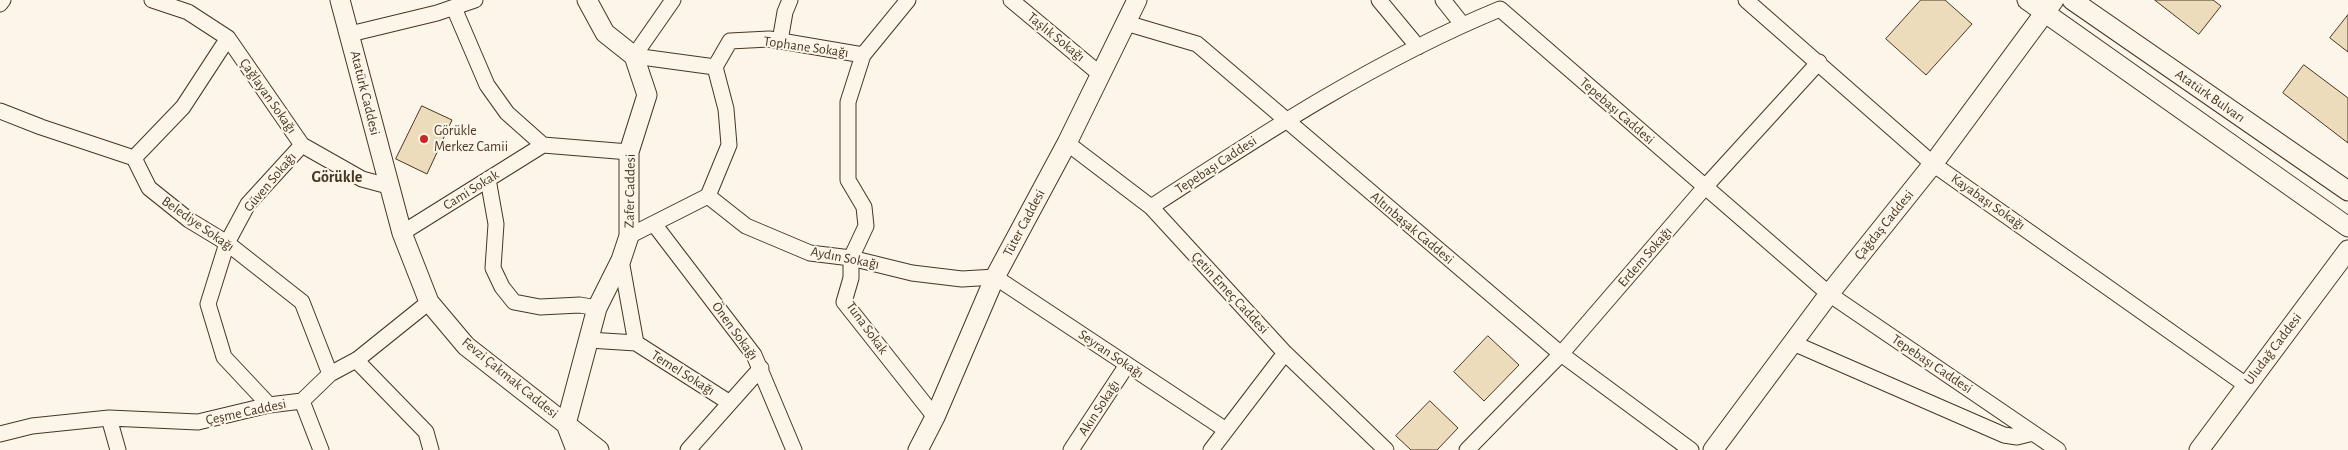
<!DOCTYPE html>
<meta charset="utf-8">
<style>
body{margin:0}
canvas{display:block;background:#fbf6e9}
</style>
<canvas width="2348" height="450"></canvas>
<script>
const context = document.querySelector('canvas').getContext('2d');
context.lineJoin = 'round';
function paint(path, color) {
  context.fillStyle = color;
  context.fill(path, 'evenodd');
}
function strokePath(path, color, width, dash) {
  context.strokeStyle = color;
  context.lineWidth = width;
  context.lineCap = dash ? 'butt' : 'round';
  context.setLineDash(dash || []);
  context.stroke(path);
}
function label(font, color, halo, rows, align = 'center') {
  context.font = font + ' "Alegreya Sans",sans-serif';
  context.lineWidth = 4;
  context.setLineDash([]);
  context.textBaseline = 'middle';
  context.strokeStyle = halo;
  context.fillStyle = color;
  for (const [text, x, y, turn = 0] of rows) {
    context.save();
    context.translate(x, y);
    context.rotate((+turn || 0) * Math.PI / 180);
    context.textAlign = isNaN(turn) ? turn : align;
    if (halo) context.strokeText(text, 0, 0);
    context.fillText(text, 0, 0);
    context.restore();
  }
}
const building = new Path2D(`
 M1921,0H1945L1972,24L1926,75L1886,39Z
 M2155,0H2213L2221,6L2199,34Z
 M2348,15V52L2330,38Z
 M2304,65L2348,98V143L2283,93Z
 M422,106L452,120L427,174L396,159Z
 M1488,336L1519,365L1484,401L1454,372Z
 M1430,401L1458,428L1437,450H1411L1396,436Z`);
const minor = new Path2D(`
 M152,0L188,12L228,38L302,145L362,179L388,186
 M673,0L634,56L715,67L730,41L769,39L863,55L908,0
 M1011,0L1101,75
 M1379,0L1418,47
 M1443,0L1462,24
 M1746,0L1933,164L2246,385
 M0,4L3,0
 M454,8L487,85L507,113L543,145
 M1126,23L1197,44L1561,354L1691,450
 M350,34L437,13L475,0
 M780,41L785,12L790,0
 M863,55L848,102V180L864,207L866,226L851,258V278L844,302L935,417
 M0,111L41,127L134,158L149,188L189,220L227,243L302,302L330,374
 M1067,143L1151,207L1285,353L1386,450
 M134,158L183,107L228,38
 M488,179L496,224L493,268L502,287L514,302L540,307L580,305L597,308
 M708,196L746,226L810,253L851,258L912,273L962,279L995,277L1226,430
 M1151,207C1263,134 1376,60 1500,9L1829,294L2058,450
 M654,224L754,355L794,450
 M402,233L543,145L629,152
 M629,236L708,196L729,145L726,109L715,67
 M621,260L636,343
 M589,340L636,343L730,403
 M1793,343L2004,435L2017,437L2033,433
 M356,360L426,432L431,450
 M302,401L321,450
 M269,405L224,357L208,304L227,243L248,204L302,145
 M109,418L118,450
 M0,434L32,426L109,418L198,422L269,405L302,401L330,374L358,359L429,302
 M688,450L761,368
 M1071,450L1127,365
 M1211,450L1285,353
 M1467,450L1561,354L1705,187L1819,62`);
const tertiary = new Path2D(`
 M340,0L402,233L429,302L466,346L599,450
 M2027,0L2348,227
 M2072,0L2348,191
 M576,450L566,424L597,308L621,260L629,236V152L647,95L634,56L605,33L587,0
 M918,450L935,417L995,277L1067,143L1137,0
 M1713,450L1829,294L1933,164L2054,0
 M2199,450L2348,250`);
const markers = [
 [424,139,5,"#c62828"]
];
const streetNames = [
 ["Taşlık Sokağı",1056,37,39],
 ["Tophane Sokağı",806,47,8],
 ["Atatürk Caddesi",365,93,76],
 ["Çağlayan Sokağı",268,96,55],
 ["Atatürk Bulvarı",2210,96,35],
 ["Tepebaşı Caddesi",1617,111,41],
 ["Tepebaşı Caddesi",1216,165,-33],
 ["Güven Sokağı",270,182,-50],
 ["Cami Sokak",471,190,-32],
 ["Zafer Caddesi",630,191,-89],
 ["Kayabaşı Sokağı",1988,202,35],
 ["Tüter Caddesi",1024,223,-62],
 ["Belediye Sokağı",198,224,35],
 ["Çağdaş Caddesi",1884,225,-51],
 ["Altınbaşak Caddesi",1412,228,40],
 ["Erdem Sokağı",1645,257,-49],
 ["Aydın Sokağı",845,258,11],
 ["Çetin Emeç Caddesi",1230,293,47],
 ["Tuna Sokak",867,328,54],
 ["Önen Sokağı",735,331,54],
 ["Uludağ Caddesi",2273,349,-53],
 ["Seyran Sokağı",1111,354,34],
 ["Tepebaşı Caddesi",1932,364,34],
 ["Temel Sokağı",683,373,32],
 ["Fevzi Çakmak Caddesi",510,378,39],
 ["Akın Sokağı",1099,408,-57],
 ["Çeşme Caddesi",246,412,-12]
];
const poiNames = [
 ["Görükle",434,131],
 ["Merkez Camii",434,147]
];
const quarterNames = [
 ["Görükle",337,177]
];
paint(building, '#ecdcbc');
strokePath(building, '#4a3520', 1);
strokePath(minor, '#4a3520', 17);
strokePath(tertiary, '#4a3520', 21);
strokePath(minor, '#fbf6e9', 15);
strokePath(tertiary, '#fbf6e9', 19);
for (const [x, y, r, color] of markers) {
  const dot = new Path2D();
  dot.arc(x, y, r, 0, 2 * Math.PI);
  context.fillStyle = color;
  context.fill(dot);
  strokePath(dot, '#fbf6e9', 2);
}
label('14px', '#4a3520', '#fbf6e9', streetNames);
label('14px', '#4a3520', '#fbf6e9', poiNames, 'left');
label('bold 16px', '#4a3520', '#fbf6e9', quarterNames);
</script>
